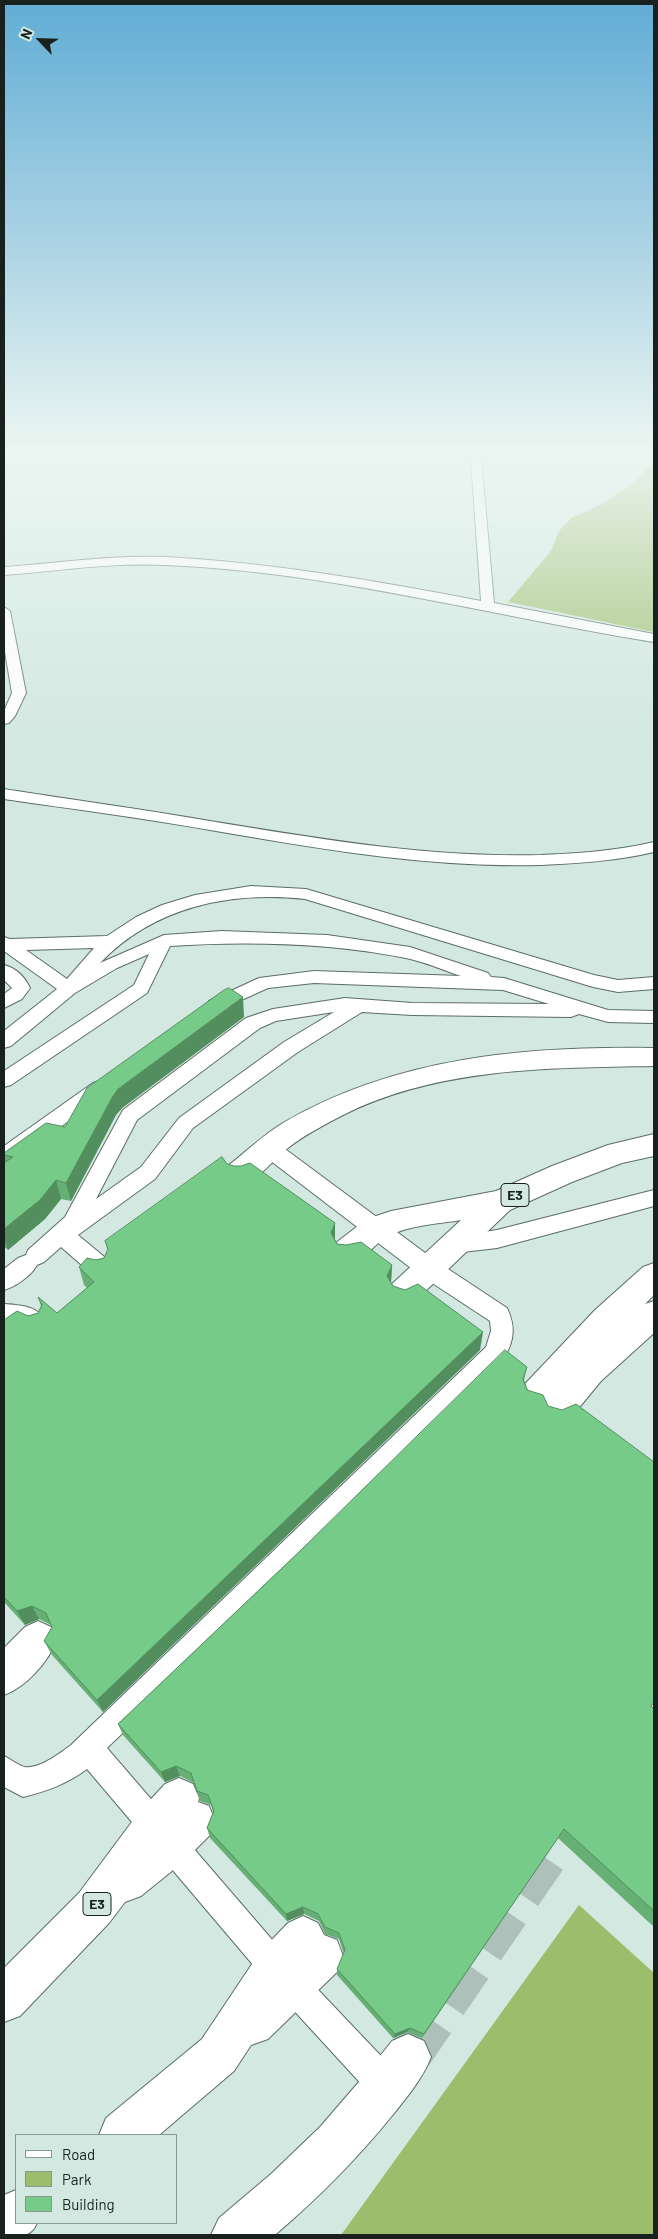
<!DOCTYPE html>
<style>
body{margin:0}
#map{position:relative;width:658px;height:2239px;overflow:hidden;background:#d2e8e0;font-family:Barlow,sans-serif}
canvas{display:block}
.frame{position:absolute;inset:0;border:5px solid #19211f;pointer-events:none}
.legend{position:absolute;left:15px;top:2134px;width:162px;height:90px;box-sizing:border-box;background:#d2e8e0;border:1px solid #889893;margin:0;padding:6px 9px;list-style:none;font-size:15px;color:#19211f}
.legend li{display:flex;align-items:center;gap:10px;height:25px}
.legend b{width:25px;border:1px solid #889893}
.north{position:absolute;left:15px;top:15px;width:50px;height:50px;-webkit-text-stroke:4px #d2e8e0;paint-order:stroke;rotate:294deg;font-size:14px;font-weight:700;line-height:20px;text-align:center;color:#19211f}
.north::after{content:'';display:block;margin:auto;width:18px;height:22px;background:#19211f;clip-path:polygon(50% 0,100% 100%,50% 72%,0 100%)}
</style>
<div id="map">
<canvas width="658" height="2239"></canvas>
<div class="frame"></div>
<ul class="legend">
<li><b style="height:6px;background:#fff"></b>Road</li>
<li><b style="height:14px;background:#9cbd6c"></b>Park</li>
<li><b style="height:14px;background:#77cb88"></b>Building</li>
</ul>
<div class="north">N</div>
</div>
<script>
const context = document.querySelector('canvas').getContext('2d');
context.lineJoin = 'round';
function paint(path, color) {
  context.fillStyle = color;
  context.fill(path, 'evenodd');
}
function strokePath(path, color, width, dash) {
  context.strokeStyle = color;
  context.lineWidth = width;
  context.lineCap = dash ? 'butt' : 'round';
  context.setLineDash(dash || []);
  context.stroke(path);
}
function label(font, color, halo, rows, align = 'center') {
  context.font = font + ' Barlow,sans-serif';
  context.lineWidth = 4.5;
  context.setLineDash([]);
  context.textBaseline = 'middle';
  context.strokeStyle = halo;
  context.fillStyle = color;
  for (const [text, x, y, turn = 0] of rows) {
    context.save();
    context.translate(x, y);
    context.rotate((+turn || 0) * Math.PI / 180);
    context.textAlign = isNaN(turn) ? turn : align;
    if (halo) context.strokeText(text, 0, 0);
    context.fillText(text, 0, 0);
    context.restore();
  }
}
const green = new Path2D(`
 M654,461V632L508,602L551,551L559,531L571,518L602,504L633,483Z
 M579,1905L654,1973V2235H341Z`);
const highwayTunnel = new Path2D(`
 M408,2057L554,1844L550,1807`);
const minor = new Path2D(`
 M470,446H480L494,603L654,634V642C491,616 332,572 166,565C112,562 58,571 4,575V567C58,563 112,555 166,557C272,563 378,581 481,601Z
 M4,607L10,611L26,693L15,716L9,723L4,724V711L12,693L4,646Z
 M4,789C73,800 142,809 210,821C320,839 430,858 541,855C579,853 617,851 654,842V852C617,861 579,863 541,865C430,868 320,849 210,830C142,818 73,809 4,799Z
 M251,886L306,889L594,975L618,980L654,977V989L618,992L593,987L305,899C229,891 154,907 100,963L164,935L222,931L327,935L410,947L488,973L491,977L504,978L608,1010L654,1011V1023L608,1022L579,1014L571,1017L412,1015L362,1012L298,1052L193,1128L155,1179L78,1235L108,1260L111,1267L108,1274L100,1276L92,1274L61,1247L44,1262L37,1265C31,1276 15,1287 4,1290V1269L18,1258L26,1255L28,1250L65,1217L123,1110L246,1018L273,1009L345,998L412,1003L549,1004L503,990L314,983L268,988L215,1012L209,1011L206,1006L209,1001L259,978L314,971L461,976C443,970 425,962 406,958C329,943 249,941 170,946L147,993L11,1085L4,1087V1071L134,985L149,954L117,968L75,993L11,1046L4,1048V1031L57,989L4,951V937L10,939L107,936L136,917L162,905L195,895ZM94,948L67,979L26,950ZM334,1012L284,1042L179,1118L141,1167L96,1199L137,1120L260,1028L276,1021Z
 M4,965C16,968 25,977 30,988L22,999L4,1008V994L12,988L4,980Z
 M100,1081L107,1083L110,1088L107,1093L11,1163L4,1165V1146L93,1083Z
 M270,1141L277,1143L436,1261L507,1308C518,1331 512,1345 500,1366L300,1563L107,1748L287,1957L399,2075L404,2087L399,2099L387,2104L375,2099L265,1979L87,1769C67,1784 47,1791 23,1797L4,1787V1756C10,1759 19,1766 25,1767C40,1769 60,1753 71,1745L486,1347L491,1331L490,1321L420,1275L263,1155L260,1149L263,1143Z
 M654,1190V1206L497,1248L454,1253L446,1250L443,1244L446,1238L497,1230Z
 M4,1304C20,1305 39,1306 46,1322L43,1329L35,1332L19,1325L4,1324Z`);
const highway = new Path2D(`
 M654,1048V1066C550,1068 438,1067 343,1115C324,1125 304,1135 288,1148C275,1158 262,1176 247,1182C240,1185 236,1183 229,1181L225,1173L229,1165C247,1151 263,1135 283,1123C396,1057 526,1046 654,1048Z
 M654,1134V1156L622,1163L572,1182L510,1210L414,1302L403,1306L392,1302L388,1293L392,1284L461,1220C438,1224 408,1225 387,1237C369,1247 362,1268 337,1260L333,1251L337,1242L367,1219L391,1211L496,1191L552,1166L608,1145Z
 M654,1263V1295L645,1304L654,1301V1333L601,1381L568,1421L556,1425L544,1421L540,1409L537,1410L525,1406L521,1395L525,1384L595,1310L643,1267Z
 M38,1621L51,1627L57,1640C48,1662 26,1687 4,1695V1648L25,1627Z
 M179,1778L193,1784L199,1798L198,1802L209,1806L215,1821L209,1836L183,1862L141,1896L125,1902L109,1923L20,2016L4,2022V1968L79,1893L140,1811L165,1784Z
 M303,1916L318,1923L324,1935L337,1940L343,1956L337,1972L268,2039L251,2045L234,2071L159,2135H99L106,2118L202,2039L260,1952L288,1923Z
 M408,2034L424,2041L431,2057C422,2080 406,2098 391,2117C356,2160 317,2199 275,2235H211L219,2218L271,2174L320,2127L364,2076L392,2041Z
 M16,2190V2223H37C30,2239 20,2235 4,2235V2195Z`);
const wall = new Path2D(`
 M244,1017L122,1108L116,1115L71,1201L61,1199L45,1219L8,1250L6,1248L4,1249V1153L65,1127Z
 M227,1164L335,1223V1240L337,1244L392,1265L391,1282L393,1286L480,1350L103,1712L52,1655L44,1641L52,1627L51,1625L39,1619L25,1625L4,1602V1320L28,1316L38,1313L41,1306L38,1297L57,1313L87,1288L84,1285L79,1267L96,1260L104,1258L108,1251L105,1241Z
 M527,1367L524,1380L651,1706L654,1709V1927L558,1838L422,2038L407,2032L393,2038L337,1975V1969L344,1954L339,1939L325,1934L319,1921L304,1914L287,1921L210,1838L207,1828L213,1812L211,1805L200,1801L194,1783L180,1776L165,1782L123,1735L118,1724L301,1550Z`);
const shadedWall = new Path2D(`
 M243,997L244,1017L122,1108L116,1115L71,1201L66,1183L113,1096L118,1089Z
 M56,1180L61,1199L45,1219L8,1250L4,1238V1229Z
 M335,1223V1242L331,1233Z
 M392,1265L391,1283L387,1276Z
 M483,1332L480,1350L103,1712L97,1700Z
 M32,1606L39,1619L25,1625L17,1611Z
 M176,1766L180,1776L165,1782L161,1772Z
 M303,1907L304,1914L287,1921L286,1914Z
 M410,2028L407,2032L393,2038L395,2034Z`);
const building = new Path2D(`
 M229,988L243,997L118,1089L113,1096L66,1183L56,1180L40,1200L4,1229V1163L13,1157L4,1155V1153L46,1123L65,1127L87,1088L224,990Z
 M222,1157L227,1164L234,1166H241L250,1163L335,1223L331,1233L337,1244L346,1245L361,1242L392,1265L387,1276L393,1286L405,1290L418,1284L483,1332L97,1700L44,1641L52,1627L46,1613L32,1606L17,1611L4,1597V1320L17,1311L28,1316L38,1313L42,1305L38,1297L57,1313L94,1282L79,1267L87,1258L96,1260L104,1258L108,1249L105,1241Z
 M505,1350L527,1367L523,1379L527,1390L543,1395L548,1406L562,1410L576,1404L654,1462V1702L651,1706L654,1709V1911L564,1829L424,2034L410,2028L395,2034L337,1969L345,1950L339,1933L325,1927L318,1914L303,1907L286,1914L207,1828L214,1811L208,1795L197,1791L191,1773L176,1766L161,1772L118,1724L301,1550Z`);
const shields = [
 [515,1195,28],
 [97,1904,28]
];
const shieldNames = [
 ["E3",515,1195],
 ["E3",97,1904]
];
paint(green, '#9cbd6c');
strokePath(highwayTunnel, '#adc0b9', 44, [44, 22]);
strokePath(minor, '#5a6d66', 2);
strokePath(highway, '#5a6d66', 2);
paint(minor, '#fff');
paint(highway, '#fff');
paint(wall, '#66af75');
paint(shadedWall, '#538e5f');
paint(building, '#77cb88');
strokePath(building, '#538e5f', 1);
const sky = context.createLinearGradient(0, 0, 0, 759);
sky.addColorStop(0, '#60acd5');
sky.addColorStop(0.59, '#ebf5f1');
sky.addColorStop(1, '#ebf5f100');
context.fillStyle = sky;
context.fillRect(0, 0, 658, 759);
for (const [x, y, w] of shields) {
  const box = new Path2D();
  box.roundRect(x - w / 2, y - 11.5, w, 23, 4);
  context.fillStyle = '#d2e8e0';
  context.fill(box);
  strokePath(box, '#19211f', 1);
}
label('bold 14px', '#19211f', null, shieldNames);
</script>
